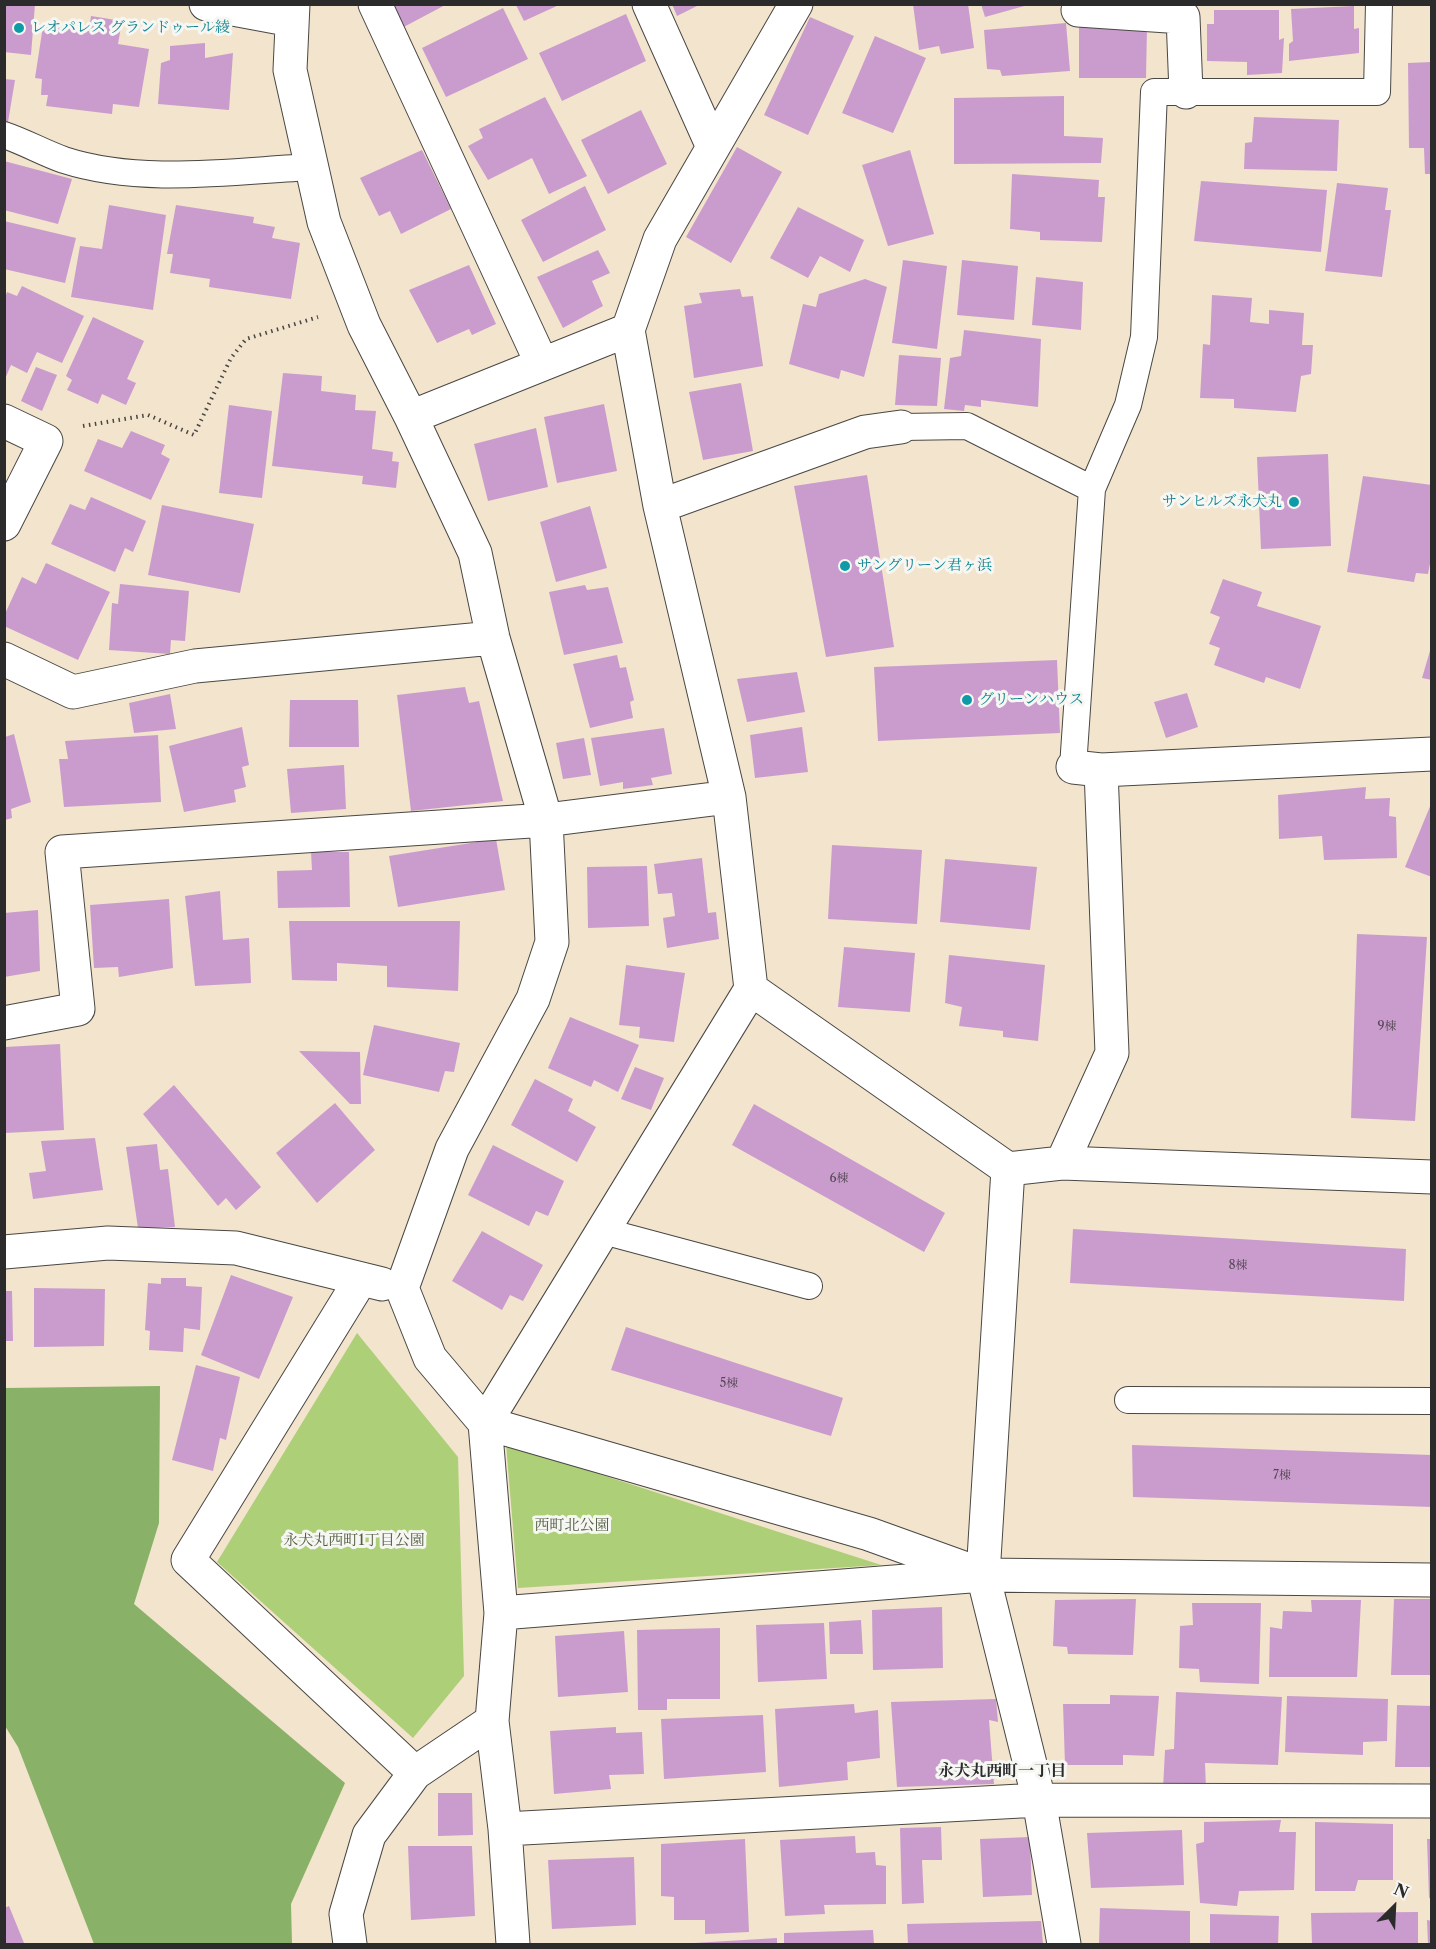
<!DOCTYPE html>
<meta charset="utf-8">
<style>
body{margin:0}
#map{position:relative;width:1436px;height:1949px;overflow:hidden;background:#f3e4cd;font-family:"Libre Caslon Text",serif}
canvas{display:block}
.frame{position:absolute;inset:0;border:6px solid #2b2b2b;pointer-events:none}
.north{position:absolute;left:1364px;top:1877px;width:60px;height:60px;-webkit-text-stroke:4px #f6f6f2;paint-order:stroke;rotate:24deg;font-size:16px;font-weight:700;line-height:24px;text-align:center;color:#2b2b2b}
.north::after{content:'';display:block;margin:auto;width:21px;height:27px;background:#2b2b2b;clip-path:polygon(50% 0,100% 100%,50% 72%,0 100%)}
</style>
<div id="map">
<canvas width="1436" height="1949"></canvas>
<div class="frame"></div>
<div class="north">N</div>
</div>
<script>
const context = document.querySelector('canvas').getContext('2d');
context.lineJoin = 'round';
function paint(path, color) {
  context.fillStyle = color;
  context.fill(path, 'evenodd');
}
function strokePath(path, color, width, dash) {
  context.strokeStyle = color;
  context.lineWidth = width;
  context.lineCap = dash ? 'butt' : 'round';
  context.setLineDash(dash || []);
  context.stroke(path);
}
function label(font, color, halo, rows, align = 'center') {
  context.font = font + ' "Libre Caslon Text","Noto Serif JP",serif';
  context.lineWidth = 6;
  context.setLineDash([]);
  context.textBaseline = 'middle';
  context.strokeStyle = halo;
  context.fillStyle = color;
  for (const [text, x, y, turn = 0] of rows) {
    context.save();
    context.translate(x, y);
    context.rotate((+turn || 0) * Math.PI / 180);
    context.textAlign = isNaN(turn) ? turn : align;
    if (halo) context.strokeText(text, 0, 0);
    context.fillText(text, 0, 0);
    context.restore();
  }
}
const green = new Path2D(`
 M357,1333L458,1457L464,1676L413,1738L217,1562Z
 M506,1444L881,1565L518,1588Z`);
const forest = new Path2D(`
 M160,1386L159,1523L134,1604L345,1783L291,1904L292,1944H94L18,1747L5,1726V1388Z`);
const building = new Path2D(`
 M4,4H35L31,55L4,52Z
 M389,4H447L400,29Z
 M672,4H701L677,16Z
 M913,4H968L974,48L941,54L939,46L919,50Z
 M981,4H1028V5L985,17Z
 M516,5H559L524,21Z
 M1354,6V29L1359,28V53L1289,61V44L1293,41L1291,9Z
 M503,8L528,59L446,97L422,48Z
 M1214,10H1279V40L1284,38L1282,73L1247,75V62L1207,61V24H1214Z
 M626,14L646,61L562,101L539,53Z
 M91,16L122,21L118,44L149,49L139,107L113,104L112,114L46,106L48,95H41L42,79L35,78L43,26L89,31Z
 M810,17L854,36L808,135L764,115Z
 M1066,23L1070,71L1002,76L1000,70L987,69L984,30Z
 M1079,26L1147,27L1146,78H1079Z
 M875,36L926,58L893,133L842,113Z
 M205,43V58L233,53L229,110L158,104L161,63L170,60V46Z
 M1432,62V174H1425L1424,148H1409L1408,63Z
 M4,79L15,80L8,122H4Z
 M1064,96V136L1103,138L1101,163L954,164V98Z
 M545,97L587,176L549,194L532,158L488,180L468,146L483,138L479,129Z
 M641,110L667,164L608,194L581,140Z
 M1254,117L1339,120L1337,171L1244,169L1245,143L1252,142Z
 M737,147L782,172L731,263L686,237Z
 M422,150L451,209L401,234L390,211L379,216L360,178Z
 M910,150L934,234L888,246L862,165Z
 M4,161L72,179L58,224L4,210Z
 M1012,174L1099,180L1098,197H1105L1102,242L1040,240V232L1010,229Z
 M1201,181L1327,190L1321,252L1194,241Z
 M1337,183L1388,188L1385,210H1391L1382,277L1325,271Z
 M585,186L606,230L543,262L521,220Z
 M109,205L166,215L153,310L71,297L80,246L102,249Z
 M176,205L254,217L253,223L275,227L272,238L300,243L291,299L209,287L210,279L170,273L173,254H167Z
 M798,207L864,240L850,272L820,256L808,278L770,258Z
 M4,221L76,238L65,283L4,269Z
 M598,250L610,273L592,281L603,306L563,328L537,277Z
 M903,260L947,266L937,349L892,343Z
 M962,260L1018,266L1014,320L957,315Z
 M469,265L496,324L472,335L469,329L437,343L409,290Z
 M1036,277L1083,282L1081,330L1032,325Z
 M865,279L887,287L864,377L841,370L839,379L789,364L803,304L816,307L819,294Z
 M22,286L84,316L62,363L37,352L27,373L11,365L5,379V298L7,292L17,296Z
 M740,289L742,297L753,296L763,366L694,378L684,306L702,303L699,293Z
 M1212,295L1252,298L1250,322L1269,324V310L1304,313L1302,345H1313L1311,374L1301,376L1296,412L1234,408V399L1200,398L1203,344L1210,345Z
 M93,317L144,341L127,379L136,383L126,405L102,394L98,404L67,390L72,380L66,376Z
 M964,330L1041,339L1038,407L981,400V407L965,405L964,411L944,409L950,358L961,356Z
 M899,355L941,358L937,406L895,405Z
 M36,367L57,375L42,411L21,401Z
 M283,373L322,376L321,391L356,395L355,410L376,411L372,449L393,452L392,461L399,462L396,488L362,484L363,476L272,466Z
 M741,383L753,451L703,460L689,392Z
 M604,404L617,471L557,483L544,417Z
 M229,405L272,411L262,498L219,493Z
 M536,428L548,487L488,501L474,444Z
 M131,431L165,445L161,454L170,459L151,500L84,471L98,439L122,448Z
 M1328,454L1331,546L1261,549L1257,457Z
 M867,475L894,647L826,657L794,486Z
 M1363,476L1432,485V553L1428,574L1416,573L1414,582L1347,572Z
 M91,497L146,521L133,552L125,548L115,572L51,544L70,504L85,510Z
 M162,505L254,524L240,593L148,575Z
 M590,506L607,568L556,582L540,522Z
 M46,563L110,592L78,660L4,626V616L22,577L36,584Z
 M1223,579L1262,592L1257,606L1321,626L1300,689L1266,677L1264,683L1214,665L1220,648L1209,644L1220,617L1210,613Z
 M120,584L189,591L185,641L171,640L170,654L109,650L112,603L118,604Z
 M585,585L587,590L608,587L623,643L564,655L549,592Z
 M1432,644V680L1422,678Z
 M617,655L620,668L626,667L634,700L630,702L633,718L590,728L573,664Z
 M1057,660L1060,733L878,741L874,667Z
 M797,672L805,712L747,722L737,679Z
 M465,687L469,703L479,701L503,801L411,811L397,695Z
 M1187,693L1198,727L1166,738L1154,702Z
 M170,694L176,729L134,733L129,703Z
 M290,700H358L359,747H289Z
 M242,727L249,765L242,767L246,787L234,790L236,802L184,812L169,746Z
 M802,727L808,772L755,778L750,735Z
 M664,728L672,774L651,778L653,785L623,789V782L600,786L591,738Z
 M14,734L31,802L11,809L12,818L5,820V737Z
 M158,735L161,802L64,807L59,759H68L65,741Z
 M584,738L591,775L563,779L556,743Z
 M344,765L346,809L291,813L287,769Z
 M1366,787L1365,799L1390,798L1389,816L1396,817L1397,858L1324,860L1322,836L1279,839L1278,795Z
 M1431,804H1432V877L1405,867Z
 M496,839L505,890L398,907L389,856Z
 M832,845L922,850L917,924L828,919Z
 M311,852H349L350,907L278,908L277,871L312,870Z
 M702,858L708,913L716,912L719,939L667,948L663,918L675,916L672,893L658,894L654,864Z
 M945,859L1037,867L1030,930L940,922Z
 M647,866L649,926L588,928L587,867Z
 M220,891L223,940L249,938L251,983L195,986L185,896Z
 M169,899L173,968L119,977L118,967L94,968L90,905Z
 M38,910L40,971L4,977V913Z
 M289,921H460L458,991L387,987V966L337,963V981L292,980Z
 M1357,934L1427,937L1415,1121L1351,1118Z
 M844,947L915,953L910,1012L838,1007Z
 M949,955L1045,965L1038,1041L1003,1037V1031L959,1026L962,1007L945,1003Z
 M626,965L685,973L674,1042L639,1038L640,1027L619,1025Z
 M570,1017L639,1045L618,1092L594,1080L591,1087L548,1068Z
 M374,1025L460,1043L454,1072L445,1071L439,1092L363,1075Z
 M60,1044L64,1130L5,1133V1047Z
 M299,1051L360,1052L361,1104H350Z
 M635,1067L664,1078L651,1110L621,1099Z
 M535,1079L573,1099L568,1111L596,1127L577,1162L511,1125Z
 M174,1085L261,1187L236,1210L226,1198L218,1206L143,1114Z
 M335,1103L375,1150L317,1203L276,1153Z
 M754,1104L945,1213L924,1252L732,1145Z
 M95,1138L103,1190L33,1199L29,1173L46,1171L41,1141Z
 M157,1144L160,1170L168,1169L175,1227L138,1228L126,1147Z
 M493,1145L564,1181L548,1216L536,1211L529,1226L468,1195Z
 M1073,1229L1406,1249L1404,1301L1070,1283Z
 M482,1231L543,1265L523,1301L510,1295L502,1310L452,1281Z
 M231,1275L293,1297L259,1379L201,1355Z
 M161,1278H186V1286L202,1287L200,1330L184,1328L183,1352L149,1350L150,1331L145,1330L148,1283L161,1284Z
 M34,1288L105,1289L104,1346L34,1347Z
 M4,1291H12L13,1341H4Z
 M626,1327L843,1398L831,1436L611,1370Z
 M196,1365L240,1377L226,1440L220,1438L213,1471L172,1460Z
 M1132,1445L1432,1455V1507L1133,1497Z
 M1136,1599L1133,1655L1068,1654L1067,1647L1053,1646L1055,1600Z
 M1394,1599H1432V1675H1391Z
 M1311,1600H1361L1357,1677H1269L1270,1627L1282,1629L1283,1611L1312,1612Z
 M1192,1603H1261L1259,1684L1200,1682L1199,1669L1179,1668L1180,1626L1193,1625Z
 M942,1607L943,1668L873,1670L872,1610Z
 M861,1620L863,1654H830L829,1622Z
 M824,1623L827,1679L758,1682L756,1625Z
 M720,1628V1699H667V1710H638L637,1630Z
 M624,1631L628,1692L558,1697L555,1636Z
 M1176,1692L1282,1697L1278,1765L1205,1763L1206,1789H1163L1165,1750L1174,1749Z
 M1110,1695L1159,1696L1154,1756L1123,1755V1765H1065L1063,1704H1110Z
 M1287,1696L1388,1699L1387,1741L1363,1742V1755L1285,1752Z
 M996,1699L998,1722L989,1720L994,1784L897,1787L891,1702Z
 M854,1704L855,1713L878,1710L880,1758L847,1762L848,1780L779,1787L775,1709Z
 M1397,1705L1432,1706V1767H1395Z
 M763,1715L766,1772L664,1779L661,1719Z
 M616,1727V1733L642,1732L644,1774L609,1775L611,1789L554,1794L550,1731Z
 M438,1793H472L473,1835L438,1836Z
 M1281,1820L1279,1832H1296L1294,1890L1239,1891L1237,1906L1200,1903L1196,1844L1204,1842V1822Z
 M1315,1822L1393,1824V1880H1358L1355,1891H1315Z
 M941,1827L942,1860H922L924,1903L902,1904L900,1828Z
 M1182,1830L1184,1885L1091,1888L1087,1833Z
 M855,1836L856,1853L875,1852L876,1865L886,1866V1904L824,1905L825,1914L785,1916L780,1840Z
 M1030,1837L1032,1895L983,1897L980,1839Z
 M745,1839L749,1932L705,1934V1920H674V1897L661,1896V1844Z
 M1427,1839H1432V1898H1429Z
 M408,1846H472L475,1916L411,1920Z
 M634,1857L636,1925L552,1929L548,1860Z
 M9,1906L24,1943L20,1944H4V1908Z
 M1100,1908L1190,1911V1944H1099Z
 M1418,1912V1944H1312L1311,1913Z
 M1210,1914L1279,1916L1278,1944H1210Z
 M1427,1920L1432,1921V1944H1428Z
 M1041,1921L1043,1944H908L907,1924Z
 M873,1930L874,1944H784V1933Z
 M777,1938V1944H694V1943Z`);
const path = new Path2D(`
 M83,426L148,415L194,435L231,358L246,339L318,317`);
const service = new Path2D(`
 M4,135C25,142 44,153 64,160C141,185 232,171 312,167
 M901,427L967,426L1092,489
 M1073,767L1092,489L1128,405L1144,337L1154,92H1377L1379,4
 M603,1231L809,1286
 M1128,1400L1432,1401`);
const minor = new Path2D(`
 M206,4L292,20
 M293,4L290,70L324,222L364,325L411,417L475,553L493,638L546,820L552,942L533,999L452,1149L402,1288L430,1358L485,1423L869,1534L983,1575
 M375,4L542,364
 M649,4L713,147
 M1078,10L1183,17L1186,92
 M411,417L628,330
 M4,421L46,441L4,524
 M660,506L865,432L901,427
 M4,659L73,692L195,666L493,638
 M1073,767L1101,770L1432,754
 M751,989L1008,1169L1062,1163L1432,1177
 M4,1023L78,1009L62,852L546,820L729,797
 M1062,1163L1112,1053L1101,770
 M1008,1169L983,1575L1039,1800L1064,1944
 M4,1252L108,1243L236,1248L382,1284
 M361,1279L188,1560L415,1773
 M501,1613L983,1575L1432,1580
 M505,1829L1039,1800L1432,1801
 M350,1944L346,1914L369,1835L415,1773L492,1721
 M513,1944L505,1829L492,1721L501,1613L485,1423L751,989L729,797L660,506L628,330L660,239L796,4`);
const markers = [
 [19,28,6,"#0f9aa8"],
 [1294,502,6,"#0f9aa8"],
 [845,566,6,"#0f9aa8"],
 [967,700,6,"#0f9aa8"]
];
const numberNames = [
 ["9棟",1387,1027],
 ["6棟",839,1179],
 ["8棟",1238,1266],
 ["5棟",729,1384],
 ["7棟",1282,1476]
];
const cultureNames = [
 ["レオパレス グランドゥール綾",31,28],
 ["サンヒルズ永犬丸",1282,502,"right"],
 ["サングリーン君ヶ浜",857,566],
 ["グリーンハウス",979,700]
];
const parkNames = [
 ["西町北公園",572,1526],
 ["永犬丸西町1丁目公園",354,1541]
];
const neighbourhoodNames = [
 ["永犬丸西町一丁目",1002,1771]
];
paint(green, '#accf77');
paint(forest, '#89b268');
paint(building, '#ca9ccd');
strokePath(service, '#494743', 28);
strokePath(minor, '#494743', 35);
strokePath(path, '#494743', 4, [1.5, 4.5]);
strokePath(service, '#fff', 26);
strokePath(minor, '#fff', 33);
for (const [x, y, r, color] of markers) {
  const dot = new Path2D();
  dot.arc(x, y, r, 0, 2 * Math.PI);
  context.fillStyle = color;
  context.fill(dot);
  strokePath(dot, '#f6f6f2', 2);
}
label('12px', '#534754', null, numberNames);
label('15px', '#0d838f', '#f6f6f2', cultureNames, 'left');
label('15px', '#525c42', '#f6f6f2', parkNames);
label('bold 16px', '#2b2b2b', '#f6f6f2', neighbourhoodNames);
</script>
